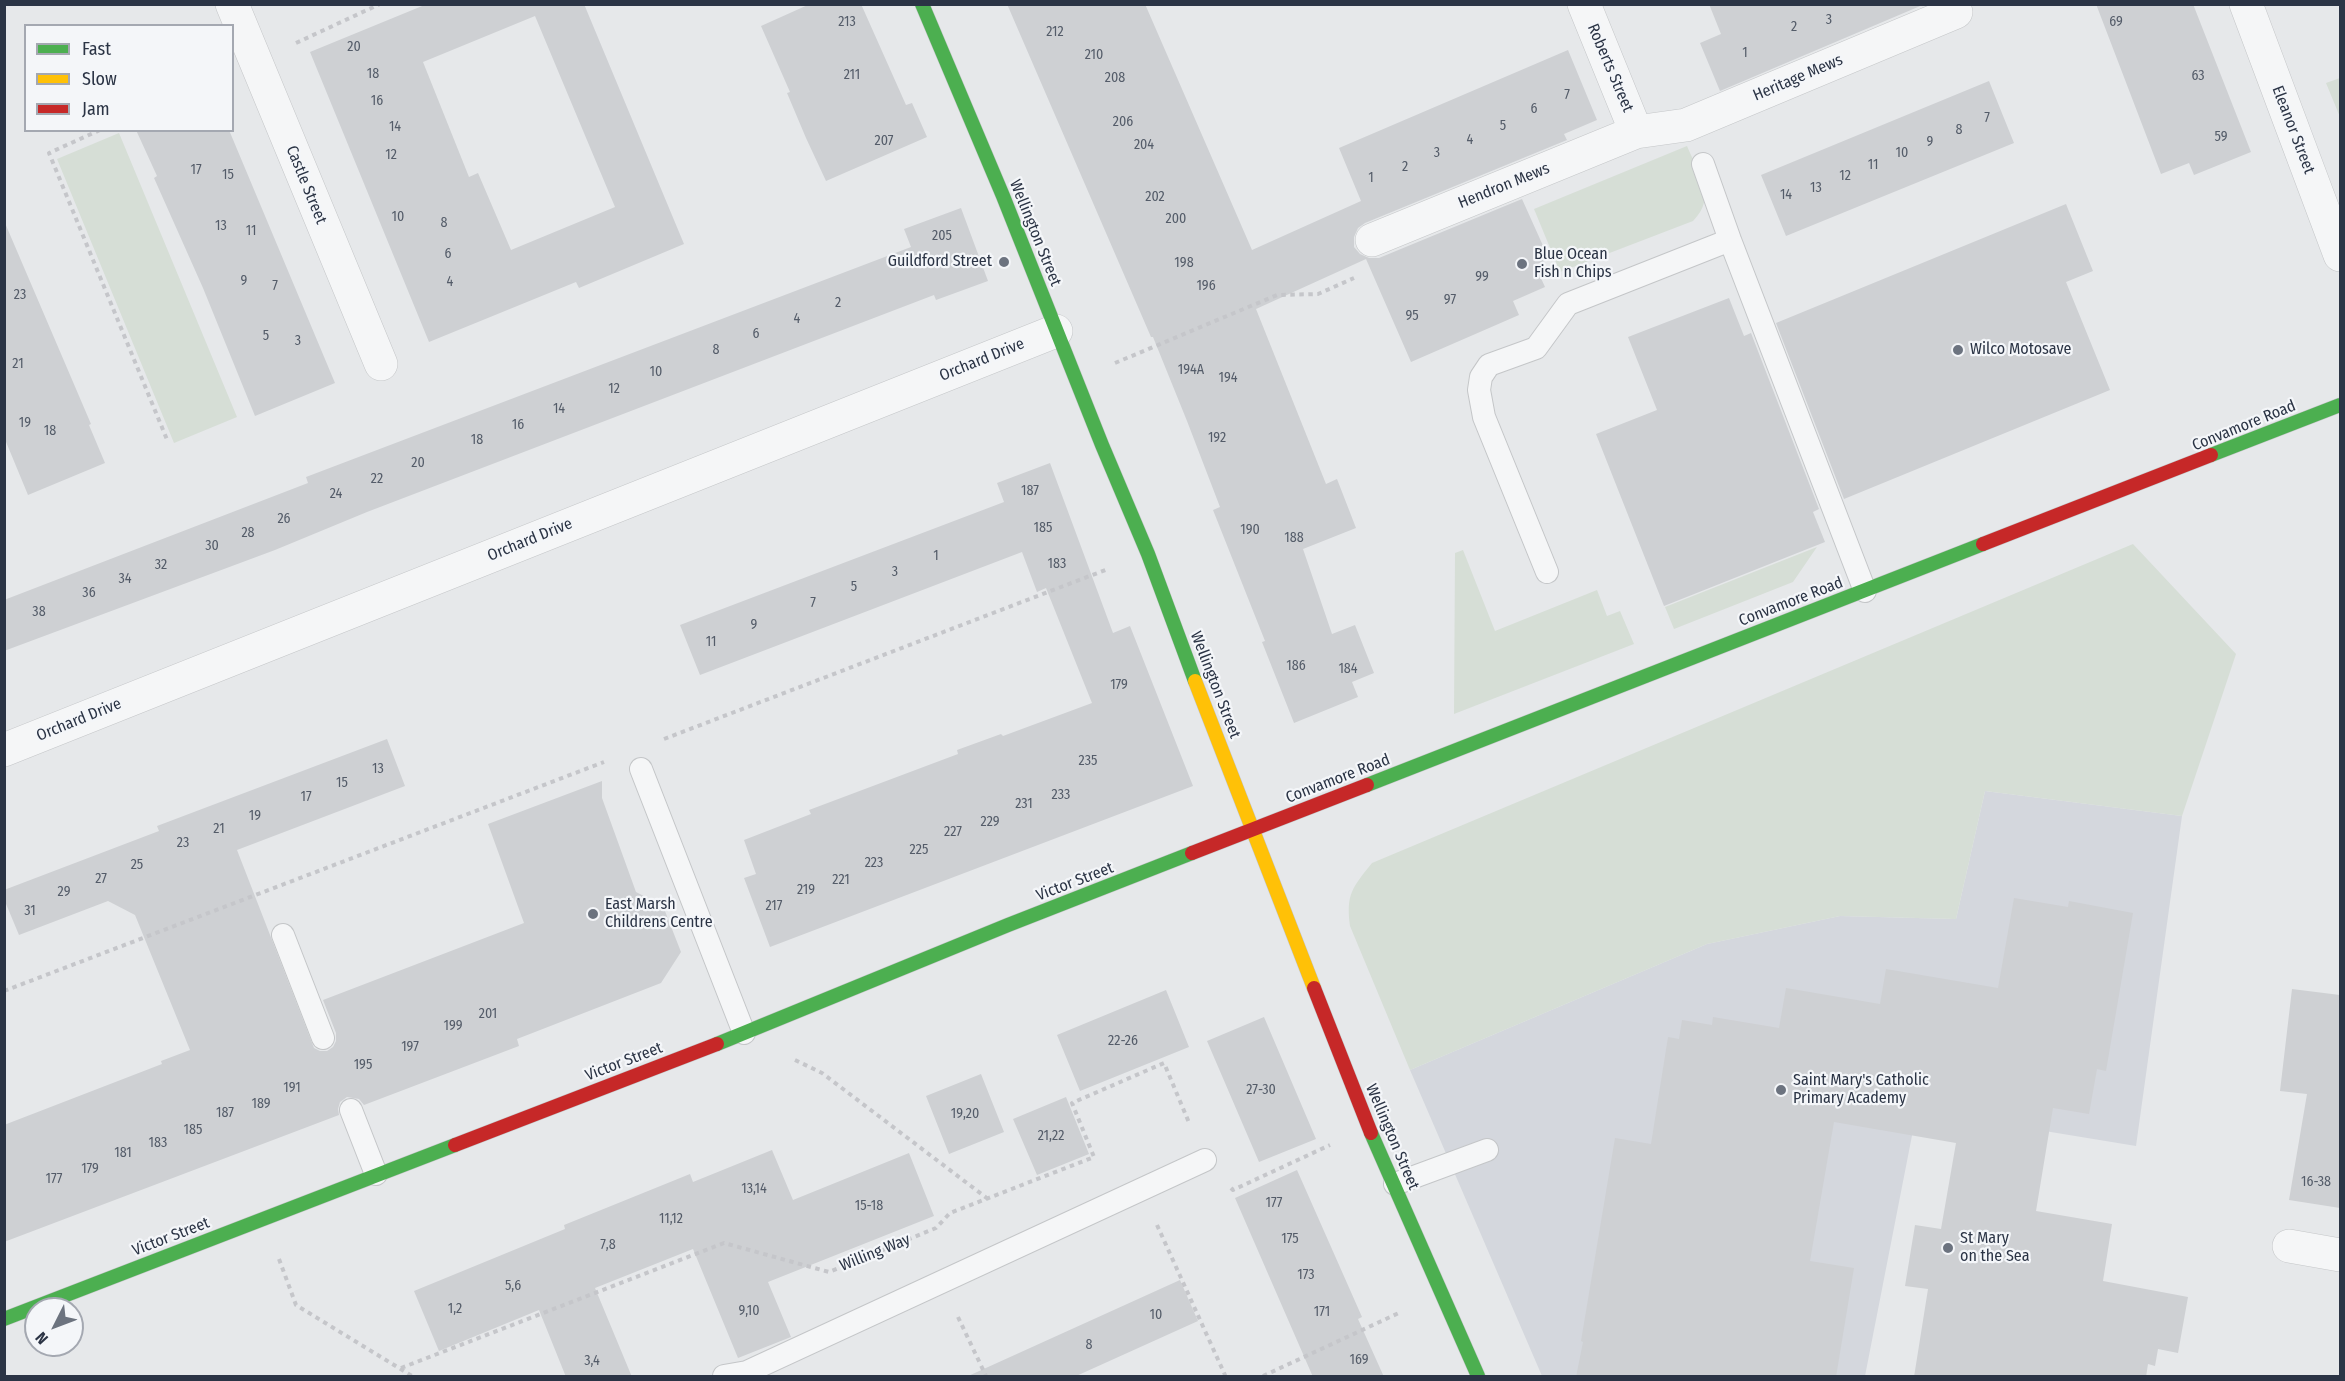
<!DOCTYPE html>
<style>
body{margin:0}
#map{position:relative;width:2345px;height:1381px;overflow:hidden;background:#e6e8ea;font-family:"Fira Sans Condensed",sans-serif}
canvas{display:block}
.frame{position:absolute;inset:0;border:6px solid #2b3445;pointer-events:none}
.legend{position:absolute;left:24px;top:24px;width:210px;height:108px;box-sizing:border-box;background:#f4f6f9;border:2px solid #a4a8b1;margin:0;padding:8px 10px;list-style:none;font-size:18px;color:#2b3445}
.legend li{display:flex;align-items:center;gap:12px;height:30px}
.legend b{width:30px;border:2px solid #a4a8b1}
.north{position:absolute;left:24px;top:1297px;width:60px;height:60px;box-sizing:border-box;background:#f4f6f9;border:2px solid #a4a8b1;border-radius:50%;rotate:228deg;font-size:16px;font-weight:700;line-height:24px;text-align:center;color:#2b3445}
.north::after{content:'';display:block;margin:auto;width:21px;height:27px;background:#6c737f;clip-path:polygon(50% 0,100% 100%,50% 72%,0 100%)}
</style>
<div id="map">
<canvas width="2345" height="1381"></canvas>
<div class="frame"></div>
<ul class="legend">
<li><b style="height:8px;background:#4caf50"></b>Fast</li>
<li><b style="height:8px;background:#ffc107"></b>Slow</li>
<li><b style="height:8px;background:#c62828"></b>Jam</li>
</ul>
<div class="north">N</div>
</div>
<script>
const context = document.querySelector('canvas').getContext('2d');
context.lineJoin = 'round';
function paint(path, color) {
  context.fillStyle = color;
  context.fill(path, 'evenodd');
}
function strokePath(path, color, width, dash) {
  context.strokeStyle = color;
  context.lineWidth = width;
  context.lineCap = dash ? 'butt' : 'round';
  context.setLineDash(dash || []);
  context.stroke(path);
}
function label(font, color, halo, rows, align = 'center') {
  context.font = font + ' "Fira Sans Condensed",sans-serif';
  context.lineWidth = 4.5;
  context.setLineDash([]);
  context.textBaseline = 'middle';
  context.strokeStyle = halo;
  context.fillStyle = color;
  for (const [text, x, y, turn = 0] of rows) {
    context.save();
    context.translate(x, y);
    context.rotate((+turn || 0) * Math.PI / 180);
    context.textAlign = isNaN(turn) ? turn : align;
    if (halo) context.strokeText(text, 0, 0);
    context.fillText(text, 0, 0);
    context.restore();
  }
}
const built = new Path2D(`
 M1985,791L2182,816L2136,1146L1917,1110L1865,1376H1542L1410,1070L1707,944L1840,916L1956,919Z`);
const green = new Path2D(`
 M2340,78V117L2326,83Z
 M119,133L237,417L174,443L57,159Z
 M1687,146C1698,173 1718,196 1693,221L1560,272L1534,209Z
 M2133,544L2236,654L2182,816L1985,791L1956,919L1840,916L1707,944L1410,1070L1350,926C1346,894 1352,888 1372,863Z
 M1817,547L1793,582L1674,629L1665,607Z
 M1463,550L1495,631L1597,590L1607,616L1620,611L1634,644L1454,714L1455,553Z`);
const building = new Path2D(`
 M427,4H584L684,244L579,288L576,282L429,342L310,52ZM535,16L615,207L511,250L478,173L469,177L423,62Z
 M810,4H861L906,105L912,103L927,137L826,181L806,138L787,93L790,92L761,26Z
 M1007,4H1145L1252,250L1361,201L1339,148L1568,50L1597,120L1564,134L1567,140L1365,223L1358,228L1354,237V247L1360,254L1369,258H1379L1522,199L1549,259L1535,265L1545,287L1513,301L1519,315L1411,362L1366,259L1256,309L1326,484L1337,479L1356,528L1303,549L1332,634L1355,625L1374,673L1352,682L1358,697L1294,723L1262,642L1265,641L1213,510L1220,507L1187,421L1153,337H1151Z
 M1709,4H1925L1720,91L1700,43L1721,34Z
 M2096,4H2193L2251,152L2194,175L2189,163L2161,174Z
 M1989,81L2014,143L1786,236L1761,175Z
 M136,130H229L335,383L255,416L203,288L154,178L157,176Z
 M2066,204L2093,271L2066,282L2110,390L1844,499L1776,323Z
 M961,208L988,281L936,300L934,295L367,512L275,550L4,651V600L308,483L306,477L911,247L904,229Z
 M5,223L91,424L89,425L105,463L28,495L4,437Z
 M1729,298L1744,336L1751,333L1819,509L1813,512L1825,542L1664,606L1596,434L1657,410L1628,337Z
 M1050,463L1113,633L1130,626L1193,786L770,947L744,878L756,874L744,840L811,814L809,810L958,754L957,750L1001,734L1003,736L1092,703L1046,588L1037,592L1022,552L700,675L680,625L1004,502L997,483Z
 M387,739L405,786L237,850L314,1048L320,1051H327L333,1047L336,1041V1033L323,1000L524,923L488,824L602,781V798L636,892L663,906L681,952L661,983L517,1039L519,1046L364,1105L359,1099L347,1097L340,1102L338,1109L339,1115L4,1242V1125L162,1064L161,1061L190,1050L135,915L108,901L19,935L4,899V890L159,831L157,826Z
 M2014,898L2068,907L2069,901L2133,913L2106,1071L2097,1069L2089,1114L2053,1108L2036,1211L2112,1224L2103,1281L2188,1297L2178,1353L2158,1349L2155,1366L2148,1364L2146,1377H1914L1928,1289L1905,1286L1915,1225L1941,1229L1956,1143L1834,1122L1810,1261L1854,1268L1836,1377H1576L1583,1342L1581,1341L1615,1138L1651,1144L1668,1037L1679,1039L1682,1020L1712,1025L1713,1017L1779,1028L1786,988L1880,1004L1886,969L1998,988Z
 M2292,989L2340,995V1208L2289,1200L2307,1094L2280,1091Z
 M1166,990L1189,1047L1080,1091L1057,1035Z
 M1264,1017L1316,1139L1259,1162L1207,1041Z
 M981,1074L1004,1132L949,1154L926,1096Z
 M1066,1097L1089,1154L1037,1175L1013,1119Z
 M772,1150L793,1200L909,1153L934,1216L768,1282L791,1337L738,1358L693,1249L595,1288L632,1377H566L539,1310L439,1351L414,1291L565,1229L564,1225L690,1174L693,1182Z
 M1297,1170L1362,1317L1358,1319L1384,1377H1313L1235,1198Z
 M1180,1280L1198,1321L1074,1377H966Z`);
const path = new Path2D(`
 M296,43L380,4
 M100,130L49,153L168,442
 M1115,363L1277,295L1318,294L1354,278
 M664,739L1108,569
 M4,991L604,762
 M795,1060L822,1073L988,1199
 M1231,1188L1233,1190L1330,1145
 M1157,1225L1225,1375L1222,1376
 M279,1259L296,1305L412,1376
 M958,1317L986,1376
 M401,1368L724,1243L829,1272L936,1228L950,1213L1094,1157L1072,1103L1164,1063L1190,1125
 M1263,1376L1401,1312`);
const lane = new Path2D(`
 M1703,164L1730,240L1865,591
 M1547,572L1484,417L1479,390L1481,377L1489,365L1536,348L1568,304L1730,240
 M641,769L744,1033
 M283,935L323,1038
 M351,1110L376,1174
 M1395,1184L1487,1150
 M724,1376L747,1372L1205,1160`);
const street = new Path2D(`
 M232,4L381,364
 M1584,4L1636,132
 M2246,4L2340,255
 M1372,240L1636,132L1686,125L1956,12
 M4,750L1056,331
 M2289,1246L2340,1255`);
const fast = new Path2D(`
 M922,4L1003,196L1102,445L1148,554L1195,681
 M2211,455L2340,405
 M1367,785L1983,544
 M717,1044L1008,925L1192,853
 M1371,1133L1478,1376
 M4,1319L455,1145`);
const slow = new Path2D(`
 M1195,681L1314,988`);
const jam = new Path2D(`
 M1983,544L2211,455
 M1192,853L1367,785
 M1314,988L1371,1133
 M455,1145L717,1044`);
const markers = [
 [1004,262,6,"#6c737f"],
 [1522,264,6,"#6c737f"],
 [1958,350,6,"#6c737f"],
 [593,914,6,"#6c737f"],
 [1781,1090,6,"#6c737f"],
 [1948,1248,6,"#6c737f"]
];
const numberNames = [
 ["3",1829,20],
 ["213",847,22],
 ["69",2116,22],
 ["2",1794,27],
 ["212",1055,32],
 ["20",354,47],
 ["1",1745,53],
 ["210",1094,55],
 ["18",373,74],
 ["211",852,75],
 ["63",2198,76],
 ["208",1115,78],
 ["7",1567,95],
 ["16",377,101],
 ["6",1534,109],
 ["7",1987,118],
 ["206",1123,122],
 ["5",1503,126],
 ["14",395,127],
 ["8",1959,130],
 ["59",2221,137],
 ["4",1470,140],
 ["207",884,141],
 ["9",1930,142],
 ["204",1144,145],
 ["3",1437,153],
 ["10",1902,153],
 ["12",391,155],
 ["11",1873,165],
 ["2",1405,167],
 ["17",196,170],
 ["15",228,175],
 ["12",1845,176],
 ["1",1371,178],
 ["13",1816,188],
 ["14",1786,195],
 ["202",1155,197],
 ["10",398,217],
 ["200",1176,219],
 ["8",444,223],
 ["13",221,226],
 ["11",251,231],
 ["205",942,236],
 ["6",448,254],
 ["198",1184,263],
 ["99",1482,277],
 ["9",244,281],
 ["4",450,282],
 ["7",275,286],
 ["196",1206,286],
 ["23",20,295],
 ["97",1450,300],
 ["2",838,303],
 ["95",1412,316],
 ["4",797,319],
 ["6",756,334],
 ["5",266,336],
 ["3",298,341],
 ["8",716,350],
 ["21",18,364],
 ["194A",1191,370],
 ["10",656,372],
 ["194",1228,378],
 ["12",614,389],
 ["14",559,409],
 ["19",25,423],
 ["16",518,425],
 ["18",50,431],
 ["192",1217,438],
 ["18",477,440],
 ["20",418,463],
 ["22",377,479],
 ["187",1030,491],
 ["24",336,494],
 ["26",284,519],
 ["185",1043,528],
 ["190",1250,530],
 ["28",248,533],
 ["188",1294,538],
 ["30",212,546],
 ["1",936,556],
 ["183",1057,564],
 ["32",161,565],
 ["3",895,572],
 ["34",125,579],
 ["5",854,587],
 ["36",89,593],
 ["7",813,603],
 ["38",39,612],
 ["9",754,625],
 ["11",711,642],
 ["186",1296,666],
 ["184",1348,669],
 ["179",1119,685],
 ["235",1088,761],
 ["13",378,769],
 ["15",342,783],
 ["233",1061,795],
 ["17",306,797],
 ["231",1024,804],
 ["19",255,816],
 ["229",990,822],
 ["21",219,829],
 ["227",953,832],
 ["23",183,843],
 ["225",919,850],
 ["223",874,863],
 ["25",137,865],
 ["27",101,879],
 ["221",841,880],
 ["219",806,890],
 ["29",64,892],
 ["217",774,906],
 ["31",30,911],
 ["201",488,1014],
 ["199",453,1026],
 ["22-26",1123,1041],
 ["197",410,1047],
 ["195",363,1065],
 ["191",292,1088],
 ["27-30",1261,1090],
 ["189",261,1104],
 ["187",225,1113],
 ["19,20",965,1114],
 ["185",193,1130],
 ["21,22",1051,1136],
 ["183",158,1143],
 ["181",123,1153],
 ["179",90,1169],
 ["177",54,1179],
 ["16-38",2316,1182],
 ["13,14",754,1189],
 ["177",1274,1203],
 ["15-18",869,1206],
 ["11,12",671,1219],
 ["175",1290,1239],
 ["7,8",608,1245],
 ["173",1306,1275],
 ["5,6",513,1286],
 ["1,2",455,1309],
 ["9,10",749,1311],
 ["171",1322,1312],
 ["10",1156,1315],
 ["8",1089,1345],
 ["169",1359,1360],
 ["3,4",592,1361]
];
const streetNames = [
 ["Roberts Street",1610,68,67],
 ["Heritage Mews",1798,78,-23],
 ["Eleanor Street",2293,130,69],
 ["Castle Street",306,185,68],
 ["Hendron Mews",1504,186,-22],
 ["Wellington Street",1035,233,68],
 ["Orchard Drive",982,360,-22],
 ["Convamore Road",2244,426,-22],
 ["Orchard Drive",530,540,-22],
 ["Convamore Road",1791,602,-21],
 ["Wellington Street",1215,685,69],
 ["Orchard Drive",79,720,-22],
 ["Convamore Road",1338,779,-21],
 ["Victor Street",1075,882,-21],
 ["Victor Street",624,1062,-21],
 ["Wellington Street",1392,1137,67],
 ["Victor Street",171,1237,-21],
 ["Willing Way",875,1253,-22]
];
const poiNames = [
 ["Blue Ocean",1534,255],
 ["Fish n Chips",1534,273],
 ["Guildford Street",992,262,"right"],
 ["Wilco Motosave",1970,350],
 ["East Marsh",605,905],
 ["Childrens Centre",605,923],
 ["Saint Mary's Catholic",1793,1081],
 ["Primary Academy",1793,1099],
 ["St Mary",1960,1239],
 ["on the Sea",1960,1257]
];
paint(built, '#d4d7dd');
paint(green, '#d6ded6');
paint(building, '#ced0d3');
strokePath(lane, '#c4c6c8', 24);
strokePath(street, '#c4c6c8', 34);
strokePath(fast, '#c4c6c8', 15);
strokePath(slow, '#c4c6c8', 15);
strokePath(jam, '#c4c6c8', 15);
strokePath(path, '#c5c6ca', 4, [4.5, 4.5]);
strokePath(lane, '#f5f6f7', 22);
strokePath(street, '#f5f6f7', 33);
strokePath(fast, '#4caf50', 14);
strokePath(slow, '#ffc107', 14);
strokePath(jam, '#c62828', 14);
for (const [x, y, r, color] of markers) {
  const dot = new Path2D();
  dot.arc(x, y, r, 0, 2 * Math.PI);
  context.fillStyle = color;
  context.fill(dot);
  strokePath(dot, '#f4f6f9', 2);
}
label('14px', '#545c69', null, numberNames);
label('16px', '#2b3445', '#f4f6f9', streetNames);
label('16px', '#2b3445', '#f4f6f9', poiNames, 'left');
</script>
